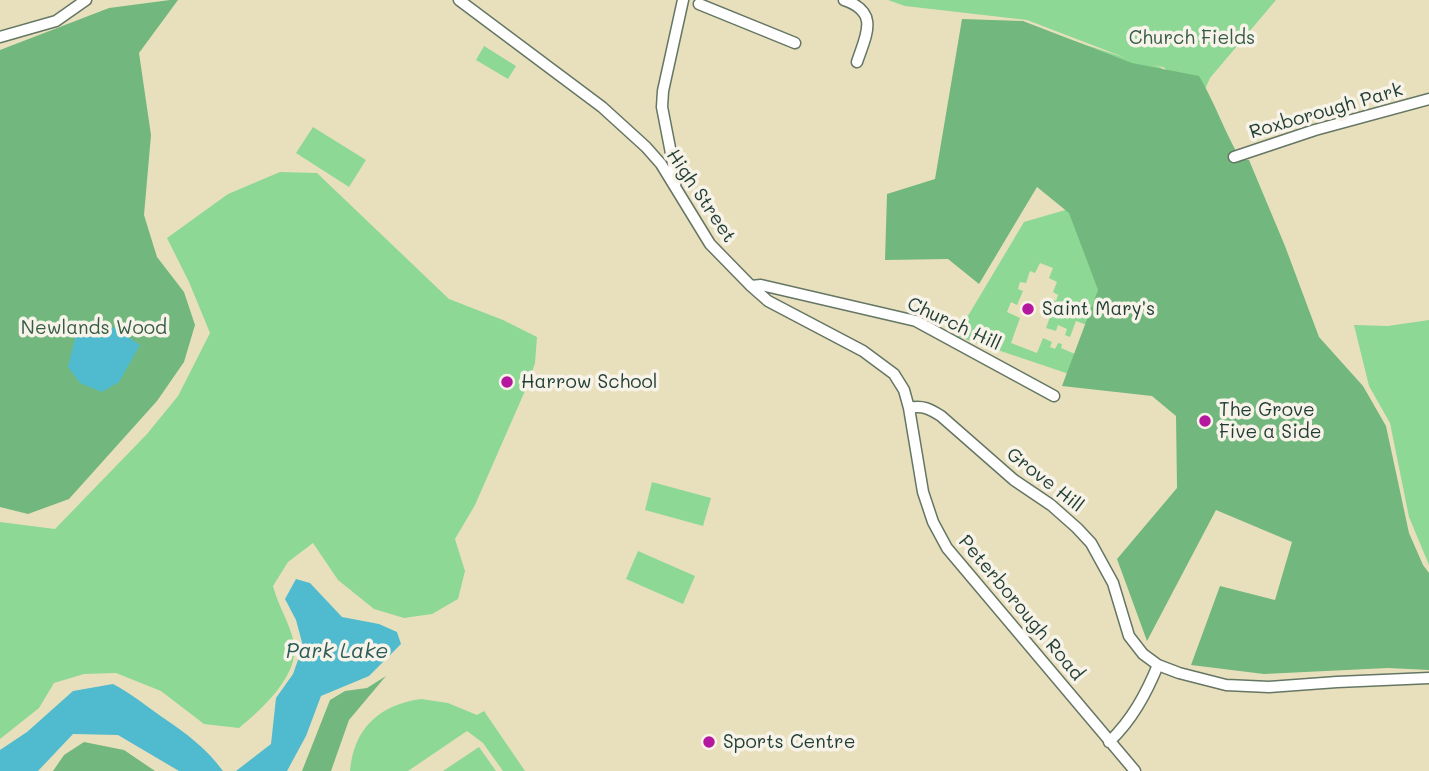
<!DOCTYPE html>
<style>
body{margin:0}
canvas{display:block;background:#e8e0bc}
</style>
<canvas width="1429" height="771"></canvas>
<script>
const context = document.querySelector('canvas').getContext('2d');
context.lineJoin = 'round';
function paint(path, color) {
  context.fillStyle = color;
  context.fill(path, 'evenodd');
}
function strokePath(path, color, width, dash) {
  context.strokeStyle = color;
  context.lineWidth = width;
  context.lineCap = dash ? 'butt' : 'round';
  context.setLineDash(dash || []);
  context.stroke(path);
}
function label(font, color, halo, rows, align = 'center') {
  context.font = font + ' Mali,sans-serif';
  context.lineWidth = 7;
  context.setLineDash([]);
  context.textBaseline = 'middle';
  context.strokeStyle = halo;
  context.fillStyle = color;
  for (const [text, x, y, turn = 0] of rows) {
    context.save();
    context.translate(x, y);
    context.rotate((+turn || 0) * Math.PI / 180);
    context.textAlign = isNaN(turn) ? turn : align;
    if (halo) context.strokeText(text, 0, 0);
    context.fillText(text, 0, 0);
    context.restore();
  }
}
const green = new Path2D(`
 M888,0H1276L1210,78L1202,96L1163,67L1153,65L1160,67L1203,101L1046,32L1126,58L1027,20L905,6Z
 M484,46L516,66L508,79L476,60Z
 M313,127L366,160L349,187L296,153Z
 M280,172L317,173L449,299L503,320L537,337L535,363L528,384L475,505L455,539L465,571L458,599L432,614L404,618L374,609L338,580L313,543L288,562L273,586C278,606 290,623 294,643C300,675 260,711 239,728L204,724L161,691L116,673L84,674L54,683L39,708L0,739V522L55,529L147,434L178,396L210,333L189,282L167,238L228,194Z
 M1079,206L1100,290L1069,374L956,336L1024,222ZM1040,263L1053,268L1049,278L1057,282L1053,292L1058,295L1056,301L1050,299L1045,315L1050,317L1046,328L1056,331L1058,325L1067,329L1065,335L1070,337L1076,321L1087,325L1075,354L1061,348L1062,344L1058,343L1055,349L1050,347L1052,342L1043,338L1037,353L1011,343L1020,318L1007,312L1011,302L1017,305L1023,291L1018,289L1020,282L1026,283L1030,271L1035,273Z
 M1429,320V565L1409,517L1390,423L1369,386L1354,325L1388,326Z
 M652,482L711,498L703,526L645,510Z
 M638,551L695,576L683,604L626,579Z
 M421,699L448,703L477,715L484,711L525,771H503L483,743L467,731L408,771H350C354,728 379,705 421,699Z
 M479,747L496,771H443Z`);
const forest = new Path2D(`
 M170,0H178L139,53L151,135L144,215L157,257L184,292L195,325L184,362L157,401L69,499L28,514L0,507V50L109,8Z
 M962,19L1023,21L1132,63L1199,76C1215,103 1225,133 1241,160H1249L1285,246L1319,337L1363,386L1386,426L1409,533L1423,565L1429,573V670L1388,668L1264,674L1191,665L1220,586L1275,600L1292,542L1216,510L1147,641L1117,559L1177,488L1176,416L1152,396L1062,386L1098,290L1069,213L1037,187L979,284L948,259L885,260L887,194L935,179Z
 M386,676L349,720L331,771H302L330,700L345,691L367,688Z
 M84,742L124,750L155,771H53L64,755Z`);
const water = new Path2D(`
 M78,326H111L140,345L119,382L102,392L80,383L68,367Z
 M296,579L310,583L342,617L379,624L397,632L401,644L369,676L321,696L306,736L287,771H236L271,744L276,698L293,674L303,646L296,620L285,599Z
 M113,684C132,694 145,705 162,717C186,733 206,748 223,771H179L118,735L73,734L38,771H0V750L27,732L73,691Z`);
const minor = new Path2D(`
 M459,0L602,107L646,147L661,164L710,244L751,286L768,301L863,351L894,374L904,390L909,408L923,492L933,522L947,548L1135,771
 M844,0C880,12 866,35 857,62
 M699,4L795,43
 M0,37L56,21L86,0
 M1234,157L1315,130L1429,99
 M675,186L676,179L662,107L663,91L683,0
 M751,286L761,285L916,321L1054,396
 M909,408C923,405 930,409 941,416L1014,480L1051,505L1077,528L1091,543L1113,583L1129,636L1143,654L1158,665L1179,673L1226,685L1269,687L1337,682L1429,678
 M1109,742C1132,720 1146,694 1158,665`);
const markers = [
 [1028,309,7,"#b5179e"],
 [507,382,7,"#b5179e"],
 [1205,421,7,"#b5179e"],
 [709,742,7,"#b5179e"]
];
const parkNames = [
 ["Church Fields",1192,38],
 ["Newlands Wood",94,328]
];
const streetNames = [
 ["Roxborough Park",1326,111,-16],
 ["High Street",701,196,56],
 ["Church Hill",954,324,25],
 ["Grove Hill",1045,480,38],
 ["Peterborough Road",1021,608,50]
];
const poiNames = [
 ["Saint Mary's",1042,309],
 ["Harrow School",521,382],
 ["The Grove",1219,410],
 ["Five a Side",1219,432],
 ["Sports Centre",723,742]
];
const waterNames = [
 ["Park Lake",337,652]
];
paint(green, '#8dd895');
paint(forest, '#72b87e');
paint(water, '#50bace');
strokePath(minor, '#657664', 13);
strokePath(minor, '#fff', 10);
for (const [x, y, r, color] of markers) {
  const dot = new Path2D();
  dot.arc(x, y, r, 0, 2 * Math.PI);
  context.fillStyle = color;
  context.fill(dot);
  strokePath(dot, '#f7f3e8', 2.5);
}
label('19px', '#355c47', '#f7f3e8', parkNames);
label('19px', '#1f3d34', '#f7f3e8', streetNames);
label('19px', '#1f3d34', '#f7f3e8', poiNames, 'left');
label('italic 21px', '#2b5c5a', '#f7f3e8', waterNames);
</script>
